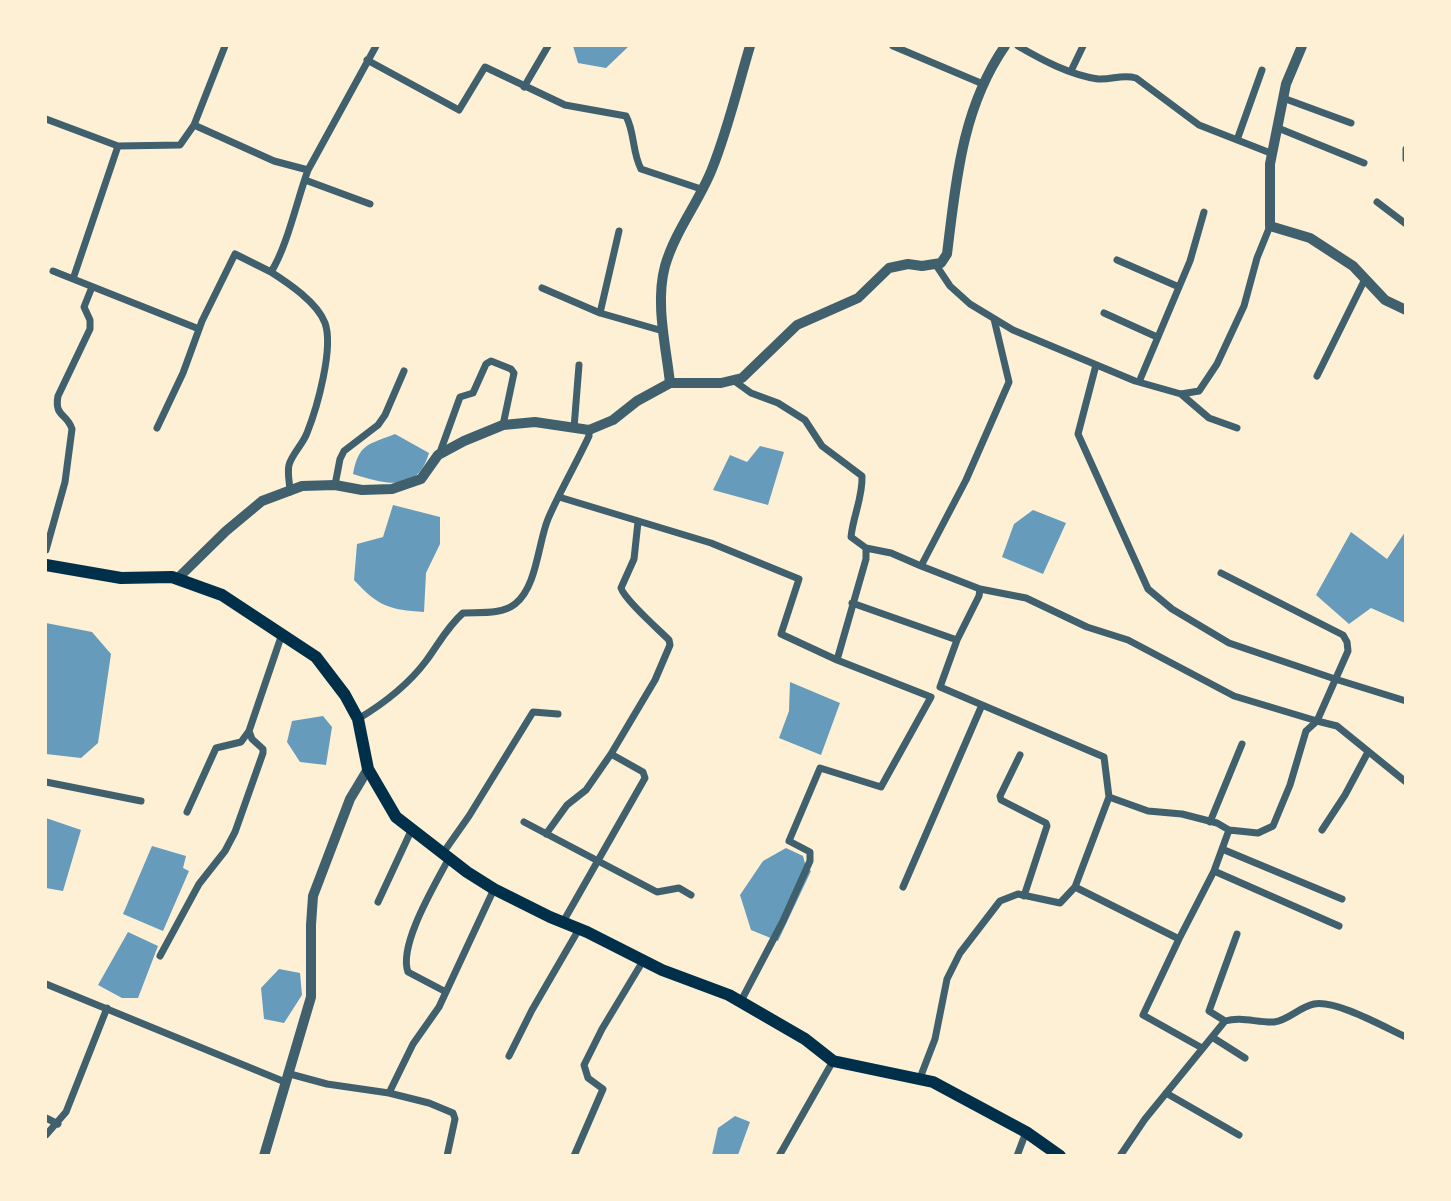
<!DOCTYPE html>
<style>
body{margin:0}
#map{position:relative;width:1451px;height:1201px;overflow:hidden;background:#fdf0d5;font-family:Inter,sans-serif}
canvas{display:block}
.frame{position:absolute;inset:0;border:47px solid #fdf0d5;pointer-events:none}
</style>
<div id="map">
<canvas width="1451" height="1201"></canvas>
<div class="frame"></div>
</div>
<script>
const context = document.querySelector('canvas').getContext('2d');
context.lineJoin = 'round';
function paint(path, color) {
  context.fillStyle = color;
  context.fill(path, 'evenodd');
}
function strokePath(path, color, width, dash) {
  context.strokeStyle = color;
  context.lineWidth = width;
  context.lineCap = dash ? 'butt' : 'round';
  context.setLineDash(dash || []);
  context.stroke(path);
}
const water = new Path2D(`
 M573,46H629L606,68L578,63Z
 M395,434L429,453C417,494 385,484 353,474C359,443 368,445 395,434Z
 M760,446L784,452L768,505L713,490L730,455L747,462Z
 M393,505L440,517V544L426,573L424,612C389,610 378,606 354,580L357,544L383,537Z
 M1033,510L1066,523L1043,574L1002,557L1014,524Z
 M1351,532L1387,559L1405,532V623L1371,608L1349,624L1316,595Z
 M46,623L92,632L111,654L98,743L81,758L46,754Z
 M790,682L840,703L821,755L779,738L789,711Z
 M323,716L332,727L326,765L300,762L287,742L292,721Z
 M46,818L81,830L63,891L46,888Z
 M152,846L186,856L183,868L189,871L163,931L123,914Z
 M786,848L803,856L806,867L811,871L778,941L751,930L740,895L763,861Z
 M128,932L158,946L138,998H122L98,985Z
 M279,969L300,973L302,995L284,1023L264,1019L261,988Z
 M735,1116L750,1122L738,1155H712L718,1128Z`);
const minor = new Path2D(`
 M225,46L194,125L274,161L308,170
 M893,46L983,84
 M1018,46C1042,60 1070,75 1098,79C1112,80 1122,74 1136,78L1199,125L1273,154
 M367,60L459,110L485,67L565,105L626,116C635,133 632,152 641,169L701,189
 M1071,71L1083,46
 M524,87L548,46
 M1283,98L1351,123
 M46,119L118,146L180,145L194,125
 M1278,128L1364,163
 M1237,140L1262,70
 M1406,149V159
 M305,180L370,204
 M1377,202L1406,224
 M1117,260L1179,287
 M936,265L950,286L970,304L1013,330L1135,381L1181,394L1199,391L1217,364L1244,306L1257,258L1270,226
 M53,271L199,329
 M73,279L118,146
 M542,288L600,313L663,331
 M600,313L619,231
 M1104,313L1157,337
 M1096,365L1078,434L1148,589L1172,609L1229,643L1335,679L1406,701
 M1317,376L1365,279
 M733,380L751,393L778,403L805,420L822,446L862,476C863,497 853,516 851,537L866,548V559L837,660L931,697L881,787L820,768L789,841L810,852V861L783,921L741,1001
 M1139,382L1190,261L1204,212
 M1181,394L1209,418L1237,428
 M157,428L183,373L202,321L235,254L271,272
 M574,428L579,365
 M439,455L460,397L473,393L486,364L491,361L511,369L514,373L503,425
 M335,485L340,459L344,451L378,425L385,415L404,371
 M290,492C290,484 287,473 289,465C292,454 303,444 307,433C317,408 334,348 325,323C317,302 288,283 271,272C287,247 297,200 308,170L376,46
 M559,497L711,543L799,579L781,634L837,660
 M866,548L891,553L921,566
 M46,550L65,482L72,429C67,413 54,417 58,396L90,329V320L84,307L92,287
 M980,589L1026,598L1087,627L1128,640L1234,696L1317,721L1348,651L1347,642L1343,635L1221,573
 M852,603L957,640L940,687L1104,757L1109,797L1148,811L1182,814L1217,823L1229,830L1258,833L1273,826L1290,785L1306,731L1317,721L1337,726L1406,782
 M957,640L979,596L980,589L921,566L966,480L1009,382L994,319
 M358,719C383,704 408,685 426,661C438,645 447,627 463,613C479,612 501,615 515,604C537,587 538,543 548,519C560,491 576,464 589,436V430
 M1020,755L1000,796L1001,800L1046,823L1047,826L1024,896
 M46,782L141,801
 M187,812L216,748L241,742L249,731
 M524,822L657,892L679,888L691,895
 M1210,822L1242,744
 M1322,830L1345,795L1368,752
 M546,834L567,805L586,790L611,754L655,680L670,645L669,640C658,629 625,600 621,588L634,559L638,522
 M1222,849L1342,899
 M443,853L469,816L533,712L558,714
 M1214,871L1339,926
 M903,887L982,705
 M1075,887L1179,939L1214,871L1229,830
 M378,902L411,831
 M563,922L645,778L643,772L611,754
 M1179,939L1143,1015L1202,1048
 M160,956L199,884L225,851L235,832L263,753V749L252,739L249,731L282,634
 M46,984L285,1082
 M446,992L408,972C398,945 436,883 449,858
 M1225,1021L1209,1011L1237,934
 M1212,1037L1245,1058
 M509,1056L532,1010L579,929
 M290,1074L327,1084L389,1093L413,1044L439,1007L494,889
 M920,1078L935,1039L947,979L960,953L1000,901L1018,894L1060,903L1075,887L1109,797
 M389,1093L429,1103L453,1113L455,1119L447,1156
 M1166,1093L1239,1135
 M46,1118L58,1124
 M46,1135L66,1112L107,1008
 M574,1156L603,1089L588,1078L584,1065L602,1029L643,961
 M779,1156L833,1061
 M1017,1156L1026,1132
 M1120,1156L1145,1119L1225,1021C1242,1016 1257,1023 1274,1022C1289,1020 1299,1007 1314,1004C1337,1000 1384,1027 1406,1037`);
const tertiary = new Path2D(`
 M1302,46L1286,84L1270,164V226L1310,238L1353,266L1385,300L1406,310
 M670,383C666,346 655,303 665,266C675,231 699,202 712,169C728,129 738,86 750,46
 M177,579L226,531L262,501L302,486L335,485L362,490L392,489L421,479L438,455L464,441L503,425L535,422L589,430L613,420L637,401L670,383H721L742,378L797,325L858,298L889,268L908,264L922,266L941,263L947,254C956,181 962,108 1005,46
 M264,1156L311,997V925L313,896L350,799L368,769`);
const primary = new Path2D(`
 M46,565L121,578L172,577L222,595L316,657L345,695L358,719L368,769L396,817L467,872L494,889L550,917L587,932L662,970L729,995L805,1039L833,1061L933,1082L1026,1132L1060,1156`);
paint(water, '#669bbc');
strokePath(minor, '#3f606c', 7);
strokePath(tertiary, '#3f606c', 10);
strokePath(primary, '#003049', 12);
</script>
